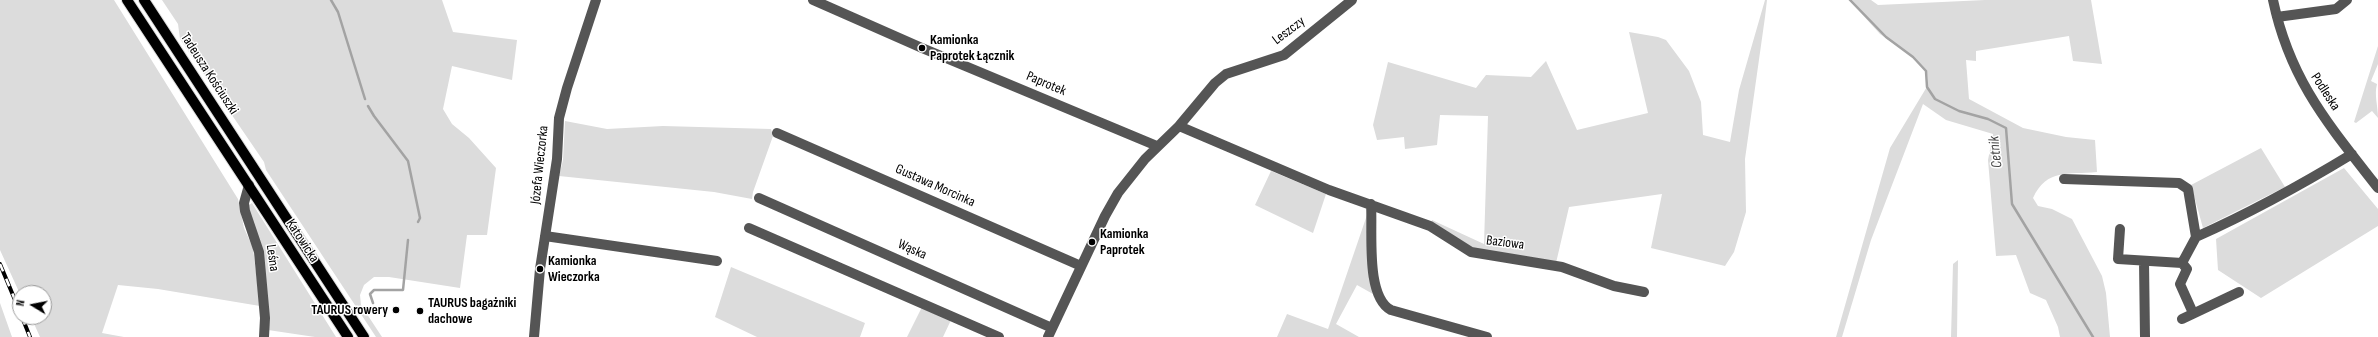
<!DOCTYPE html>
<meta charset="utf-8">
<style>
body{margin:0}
#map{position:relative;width:2378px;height:337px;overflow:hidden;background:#fff;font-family:"Sofia Sans Condensed",sans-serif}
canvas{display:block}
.north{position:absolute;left:12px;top:285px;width:40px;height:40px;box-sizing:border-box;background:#fff;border:1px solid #999;border-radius:50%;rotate:280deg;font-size:11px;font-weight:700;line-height:16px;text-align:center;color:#000}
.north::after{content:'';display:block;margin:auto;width:14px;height:18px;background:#000;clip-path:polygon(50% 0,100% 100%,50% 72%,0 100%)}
</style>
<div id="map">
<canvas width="2378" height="337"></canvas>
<div class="north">N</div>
</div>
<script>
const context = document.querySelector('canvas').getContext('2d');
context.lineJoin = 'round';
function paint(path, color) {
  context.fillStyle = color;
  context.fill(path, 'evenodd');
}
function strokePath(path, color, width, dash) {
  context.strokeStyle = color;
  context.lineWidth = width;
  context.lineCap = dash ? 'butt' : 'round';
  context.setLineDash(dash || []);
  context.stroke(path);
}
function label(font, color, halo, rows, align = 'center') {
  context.font = font + ' "Sofia Sans Condensed",sans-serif';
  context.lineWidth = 3;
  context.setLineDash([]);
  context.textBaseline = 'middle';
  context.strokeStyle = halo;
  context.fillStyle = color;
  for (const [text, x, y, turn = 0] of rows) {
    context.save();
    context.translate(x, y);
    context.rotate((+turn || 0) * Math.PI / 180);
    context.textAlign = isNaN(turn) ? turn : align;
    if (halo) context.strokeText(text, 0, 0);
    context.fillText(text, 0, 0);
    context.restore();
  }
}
const green = new Path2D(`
 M0,0H114L238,199L244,228L253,248L260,306L158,289L118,285L102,333L124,337H40L31,317H44V293L20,294L0,250Z
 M162,0H442L453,32L517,40L512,80L452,66L443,109L452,124L469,138L496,168L487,235H467L460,288L389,277H374L364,285L360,295L361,305L382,337H376L266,170L264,162L180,39L178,24Z
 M1765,0H1767L1765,17L1745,159L1746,212L1734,252L1725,266L1651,248L1662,194L1569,207L1556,263L1481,253L1431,224L1432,220L1484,244L1488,116L1440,115L1437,145L1405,149L1404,137L1377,140L1373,125L1388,62L1476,88L1486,75L1531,77L1546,61L1577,130L1648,113L1629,32L1658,37L1666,40L1689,71L1701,102L1703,135L1730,142L1739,90Z
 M1849,0H1871L1878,5L1985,0H2091L2102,64L2073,61L2069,36L1976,51V61L1966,60L1969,99L2023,128L2066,137L2095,140L2097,172C2068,175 2047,168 2033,198L2038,206L2052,209L2072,219L2102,276L2106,293L2110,337H2060L2058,327L2046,300L2030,293L2016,255L1996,256L1988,160L1993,134L1946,120L1923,104L1871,240L1842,337H1836L1890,148L1928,85L1927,72L1910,55L1880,34Z
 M2378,46V64L2371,81L2377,84C2374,95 2378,106 2378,118L2372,111L2356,123L2354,122Z
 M565,121L607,129L663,126L771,129L773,136L753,192L752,199L714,192L559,176L563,160Z
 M2261,148L2285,187L2203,228L2191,185Z
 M2344,168L2378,209V226L2261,298L2218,270L2216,239Z
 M1271,171L1326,194L1313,233L1255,205Z
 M252,203L336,337H315L268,330L250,212L249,205Z
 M1367,215L1373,294L1357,285L1336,324L1359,337H1277L1287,314L1328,329Z
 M1958,260L1957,337H1951L1953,264Z
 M731,267L865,323L860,337H757L715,317Z
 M0,303L12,337H0Z
 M922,307L951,320L943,337H907Z`);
const stream = new Path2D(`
 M331,0L338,12L365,99
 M1850,0L1886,37L1913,57L1926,71L1927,87L1935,99L1959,111L1988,119L2006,128L2012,204L2093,337
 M368,106L374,116L408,161L420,218L418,222
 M373,303L370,294L374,290H403L408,240`);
const minor = new Path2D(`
 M813,0L922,48L1157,146
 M2273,0C2290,81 2329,125 2378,188
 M2277,17L2336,9L2347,0
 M1179,126L1329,190L1430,226L1471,252L1562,267L1614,286L1644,292
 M777,133L1081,266
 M2064,179L2179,183L2188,189L2196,237L2182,263L2118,259L2120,229
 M249,185L244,203L245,211L259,252L265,318L264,337
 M759,198L1052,328
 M1371,204C1373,231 1365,296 1391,310L1487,337
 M749,228L999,337
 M545,236L717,261
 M2196,237C2250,213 2301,185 2352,154
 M2144,261L2145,337
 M2182,263L2187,269L2180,284L2193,313
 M2182,319L2239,292
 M534,337L540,269L557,159L559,118L567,88L596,0
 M1048,337L1105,216L1118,193L1145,159L1179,126L1215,83L1226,74L1284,55L1352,0`);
const major = new Path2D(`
 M127,0L348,337
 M144,0L364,337`);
const rail = new Path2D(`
 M0,264L20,312
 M22,317L30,337`);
const markers = [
 [922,48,4,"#000"],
 [1092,242,4,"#000"],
 [540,269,4,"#000"],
 [396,310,4,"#000"],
 [420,311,4,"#000"]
];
const streetNames = [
 ["Leszczy",1289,31,-37],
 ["Tadeusza Kościuszki",209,74,57],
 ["Paprotek",1046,84,23],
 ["Podleska",2325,92,57],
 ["Józefa Wieczorka",540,165,-84],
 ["Gustawa Morcinka",935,186,24],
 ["Katowicka",302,241,57],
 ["Baziowa",1505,243,7],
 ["Wąska",912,250,24],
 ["Leśna",272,258,82]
];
const poiNames = [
 ["Kamionka",930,40],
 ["Paprotek Łącznik",930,56],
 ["Kamionka",1100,234],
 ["Paprotek",1100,250],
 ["Kamionka",548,261],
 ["Wieczorka",548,277],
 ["TAURUS bagażniki",428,303],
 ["dachowe",428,319],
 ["TAURUS rowery",388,310,"right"]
];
const waterNames = [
 ["Cetnik",1996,152,-96]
];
paint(green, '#dcdcdc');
strokePath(stream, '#a3a3a3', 2.5);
strokePath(major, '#dbdbdb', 12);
strokePath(minor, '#555', 10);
strokePath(major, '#000', 10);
strokePath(rail, '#000', 4);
strokePath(rail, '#fff', 2.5, [8]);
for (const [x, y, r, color] of markers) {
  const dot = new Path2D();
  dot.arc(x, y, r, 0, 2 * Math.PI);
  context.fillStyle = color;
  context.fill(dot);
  strokePath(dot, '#fff', 1.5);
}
label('14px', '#000', '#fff', streetNames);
label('bold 14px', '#000', '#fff', poiNames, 'left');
label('italic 15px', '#444', '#fff', waterNames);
</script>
